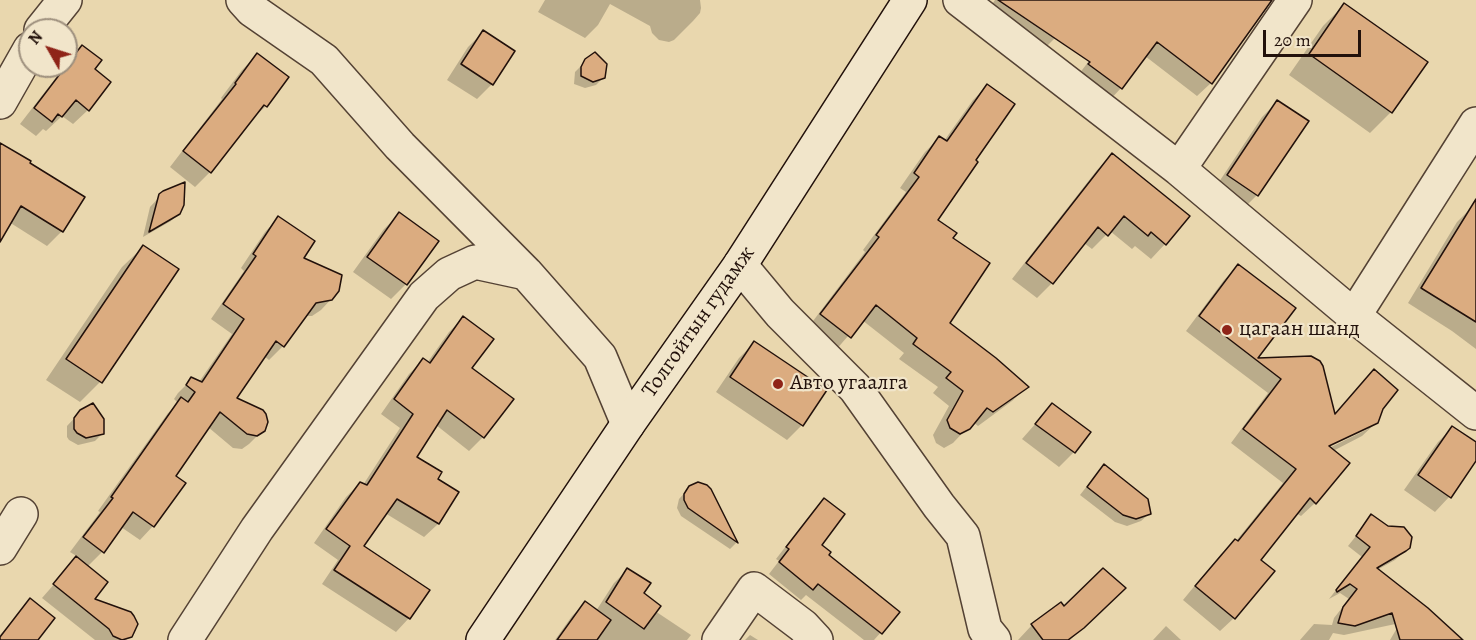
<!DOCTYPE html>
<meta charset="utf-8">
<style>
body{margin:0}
#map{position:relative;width:1476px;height:640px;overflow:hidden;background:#e9d7ae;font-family:Alegreya,serif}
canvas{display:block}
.north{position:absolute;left:18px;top:18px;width:60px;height:60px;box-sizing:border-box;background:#f1e5ca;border:2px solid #9e907e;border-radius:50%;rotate:309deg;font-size:16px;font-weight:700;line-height:24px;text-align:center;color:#22110b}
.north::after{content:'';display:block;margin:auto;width:21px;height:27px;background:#8f2418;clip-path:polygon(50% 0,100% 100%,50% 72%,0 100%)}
.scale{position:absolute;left:1263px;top:30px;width:98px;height:27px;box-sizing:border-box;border:3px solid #22110b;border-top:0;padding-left:8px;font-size:18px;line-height:21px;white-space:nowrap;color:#22110b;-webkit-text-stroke:4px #f1e5ca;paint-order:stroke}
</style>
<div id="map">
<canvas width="1476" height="640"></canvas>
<div class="north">N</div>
<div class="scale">20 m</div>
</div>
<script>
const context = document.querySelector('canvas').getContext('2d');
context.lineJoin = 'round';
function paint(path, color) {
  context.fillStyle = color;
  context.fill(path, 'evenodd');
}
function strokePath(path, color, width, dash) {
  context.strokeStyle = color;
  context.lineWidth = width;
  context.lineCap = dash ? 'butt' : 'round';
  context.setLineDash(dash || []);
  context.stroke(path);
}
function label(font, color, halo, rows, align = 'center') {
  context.font = font + ' Alegreya,serif';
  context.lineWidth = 4.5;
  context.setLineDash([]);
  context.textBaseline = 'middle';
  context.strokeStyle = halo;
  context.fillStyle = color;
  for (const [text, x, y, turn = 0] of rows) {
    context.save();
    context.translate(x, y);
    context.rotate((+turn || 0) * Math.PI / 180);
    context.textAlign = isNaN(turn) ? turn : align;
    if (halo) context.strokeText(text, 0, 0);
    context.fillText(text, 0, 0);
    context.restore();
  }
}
const shadow = new Path2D(`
 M545,0H700L701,8L700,13L693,21L674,40L669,42L659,40L652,33L650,26L610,4L598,25L585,38L538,12Z
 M995,0H1081L1055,38L1034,59L980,22Z
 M1140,0H1269L1211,83L1197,96L1145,56L1121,88L1108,102L1076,78L1117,24Z
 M1344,5L1391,112L1370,133L1289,75L1323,26Z
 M483,32L492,84L477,99L447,80L468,47Z
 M82,47L93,70L88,110L73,124L62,116L46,131L43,129L36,136L20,124L68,62Z
 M257,55L287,77L266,106L250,121L210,172L195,187L170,167L222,99L221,98L242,70Z
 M583,64L604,77L596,85L585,88L574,84L575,72Z
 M987,86L973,161L936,220L951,239L948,324L1027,387L1012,401L978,426L973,422L953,443L944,448L936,443L933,435L949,406L933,393L938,387L899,359L904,353L862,320L835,351L807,329L865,252L863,250L906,192L900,188L925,152L939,138L944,141L973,100Z
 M1277,102L1257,195L1242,210L1213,191L1262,117Z
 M0,150L28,163L83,198L62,231L47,246L9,222L0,239Z
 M1112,155L1165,244L1151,259L1135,246L1132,249L1110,231L1092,249L1084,243L1052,283L1037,298L1012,279L1097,170Z
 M164,192L179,213L171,221L143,237L150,207Z
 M1472,207L1476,210V349L1452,331L1408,303L1457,222Z
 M399,214L437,241L406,284L391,299L353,272L384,229Z
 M278,218L302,259L335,295L321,310L312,316H305L283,346L269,360L264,356L235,399L263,430L249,444L242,449L233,448L208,427L174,477L153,526L140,540L121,527L102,552L87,567L92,600L131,636L126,640H95L42,598L78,557L70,552L100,512L98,511L168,413L178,403L174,399L178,393L192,379L199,382L232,334L211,319L244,271L241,268L265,232Z
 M143,247L100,382L80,402L46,380L122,267Z
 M1238,266L1294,308L1255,360L1311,358L1334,416L1381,408L1377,422L1362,436L1333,451L1315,503L1301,516L1296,513L1259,560L1234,618L1220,631L1183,600L1221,554L1236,541L1283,483L1231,443L1268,393L1186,331L1224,280ZM1368,426V429L1323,451L1322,448Z
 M463,318L470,368L511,400L483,437L469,451L436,425L414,458L436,479L457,492L438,524L424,537L385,513L362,546L409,618L396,632L322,584L338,560L314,543L346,497L360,483L363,485L400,428L381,414L409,374L423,360L427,363L449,332Z
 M754,343L825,391L802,425L787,440L716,392L739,358Z
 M1052,405L1074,452L1059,467L1022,439Z
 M81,411L103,433L95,441L78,445L69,440L67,437V426Z
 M1452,428L1476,444V459L1449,497L1435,512L1404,490L1438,442Z
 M1097,473L1149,514L1141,521L1127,526L1115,522L1080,495Z
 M706,486L736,543L730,549L681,516L677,508L679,499L690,487Z
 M824,500L819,546L827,555L898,613L874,640H864L806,595L801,600L769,574L779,561L776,559L813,511Z
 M1372,516L1408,547L1395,560L1377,570L1435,640H1390L1400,623L1344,635L1333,633L1329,640H1300L1314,624L1332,625L1334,618L1349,599L1340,593L1329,599L1362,557L1348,546Z
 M627,570L655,611L691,635L687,640H555L572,616L585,603L596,611L614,583Z
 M30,600L36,640H0V635Z
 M1109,603L1070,640H1018L1032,625L1064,608Z
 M1166,626L1181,640H1153Z
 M750,635L758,640H745Z`);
const building = new Path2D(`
 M998,0H1272L1212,84L1157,42L1122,89L1088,64L1090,62Z
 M1344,3L1428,62L1392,113L1309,54Z
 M483,30L515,51L493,85L461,64Z
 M82,45L102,60L95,69L111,82L89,111L76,100L62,117L58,114L52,122L34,108Z
 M595,52L607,64L605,78L593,82L581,76V67L585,59Z
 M257,53L289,77L267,107L264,105L211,173L183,151L236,84L235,83Z
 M987,84L1015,104L976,160L978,162L938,220L957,233L953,238L990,263L950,323L996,358L1029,387L993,412L987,408L970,429L960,434L950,428L947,420L963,391L946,378L951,372L913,344L917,338L876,305L851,338L820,314L879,237L876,235L919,177L914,173L939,136L947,141Z
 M1277,100L1309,121L1258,196L1227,175Z
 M0,143L31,161L30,163L85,197L63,232L21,206L0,242Z
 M1112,153L1190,216L1166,245L1151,232L1148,236L1124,216L1108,236L1098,227L1053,284L1026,263Z
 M185,182L184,205L180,214L149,232L159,194L163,191Z
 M1476,199V322L1421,288Z
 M399,212L439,241L407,285L367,257Z
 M278,216L315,241L304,258L342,275L339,291L332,300L316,303L284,347L276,341L237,398L263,410L266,414L268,422L265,431L257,436L247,434L220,412L176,476L186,483L154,527L133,512L104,553L83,537L113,498L111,497L181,397L188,402L195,392L186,385L191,377L202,382L244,319L223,304L256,256L253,254Z
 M143,245L179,269L102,383L66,359Z
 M1238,264L1296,308L1258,358L1311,356L1320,361L1323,366L1335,414L1374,369L1398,390L1383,409L1378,423L1329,446L1350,463L1316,504L1310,498L1261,560L1275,571L1235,619L1195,586L1235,539L1238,541L1296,469L1243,429L1281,379L1199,316Z
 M463,316L494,339L472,368L514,399L484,438L447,410L417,457L442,472L438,479L459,492L439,524L397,499L364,546L430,590L410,619L334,570L350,546L326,529L360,482L367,485L413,414L394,399L423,358L430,363Z
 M754,341L827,390L803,426L730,377Z
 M93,403L104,419V434L86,438L77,433L74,429V418L80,410Z
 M1052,403L1091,432L1075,453L1035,424Z
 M1452,426L1476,442V461L1451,498L1418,475Z
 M1104,464L1148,499L1151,514L1136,519L1123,515L1087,487Z
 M698,482L707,485L711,489L738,543L688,508L684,500V494L689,486Z
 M824,498L845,514L822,545L831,552L829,555L900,612L882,634L818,584L813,590L779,562L789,549L786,547Z
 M1371,514L1388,526L1404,527L1412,537L1410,548L1406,551L1377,568L1428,608L1463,640H1400L1392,613L1355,626L1338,623L1343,607L1357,589L1350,584L1337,592L1336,590L1370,547L1356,536Z
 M76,556L108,582L95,599L131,612L134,616L138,624L132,637L122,640L113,636L109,629L53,584Z
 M627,568L651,583L644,593L661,606L644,629L606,602Z
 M1103,568L1126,588L1084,628L1068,640H1043L1031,624L1061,602L1064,606Z
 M30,598L55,618L38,640H0V637Z
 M585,601L611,620L597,640H557Z`);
const street = new Path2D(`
 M243,0L252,10L324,60L400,146L526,273L600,357L628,424
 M960,0L1179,169L1354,316L1476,413
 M41,30L65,0
 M0,102L30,49
 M1179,169L1295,0
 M740,265L780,313L855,388L939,506L963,536L985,629L994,640
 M1354,316L1476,124
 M0,548L21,514
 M185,640L257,529L424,296L449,274L475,262L526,273
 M719,640L754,589L803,626L816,640`);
const secondary = new Path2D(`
 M483,640L628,424L740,265L910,0`);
const markers = [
 [1227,330,6,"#8f2418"],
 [778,384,6,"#8f2418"]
];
const streetNames = [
 ["Толгойтын гудамж",699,322,-55]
];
const poiNames = [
 ["цагаан шанд",1239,330],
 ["Авто угаалга",790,384]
];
paint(shadow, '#0003');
paint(building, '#dbac80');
strokePath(building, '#22110b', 1.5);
strokePath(street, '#544234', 36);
strokePath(secondary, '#22110b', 36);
strokePath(street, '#f1e5ca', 33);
strokePath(secondary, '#f1e5ca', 33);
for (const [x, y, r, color] of markers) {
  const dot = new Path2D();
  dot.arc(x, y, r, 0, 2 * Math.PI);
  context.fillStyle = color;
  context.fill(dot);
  strokePath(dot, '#f1e5ca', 2);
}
label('22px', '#22110b', '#f1e5ca', streetNames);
label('22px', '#22110b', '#f1e5ca', poiNames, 'left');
</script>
